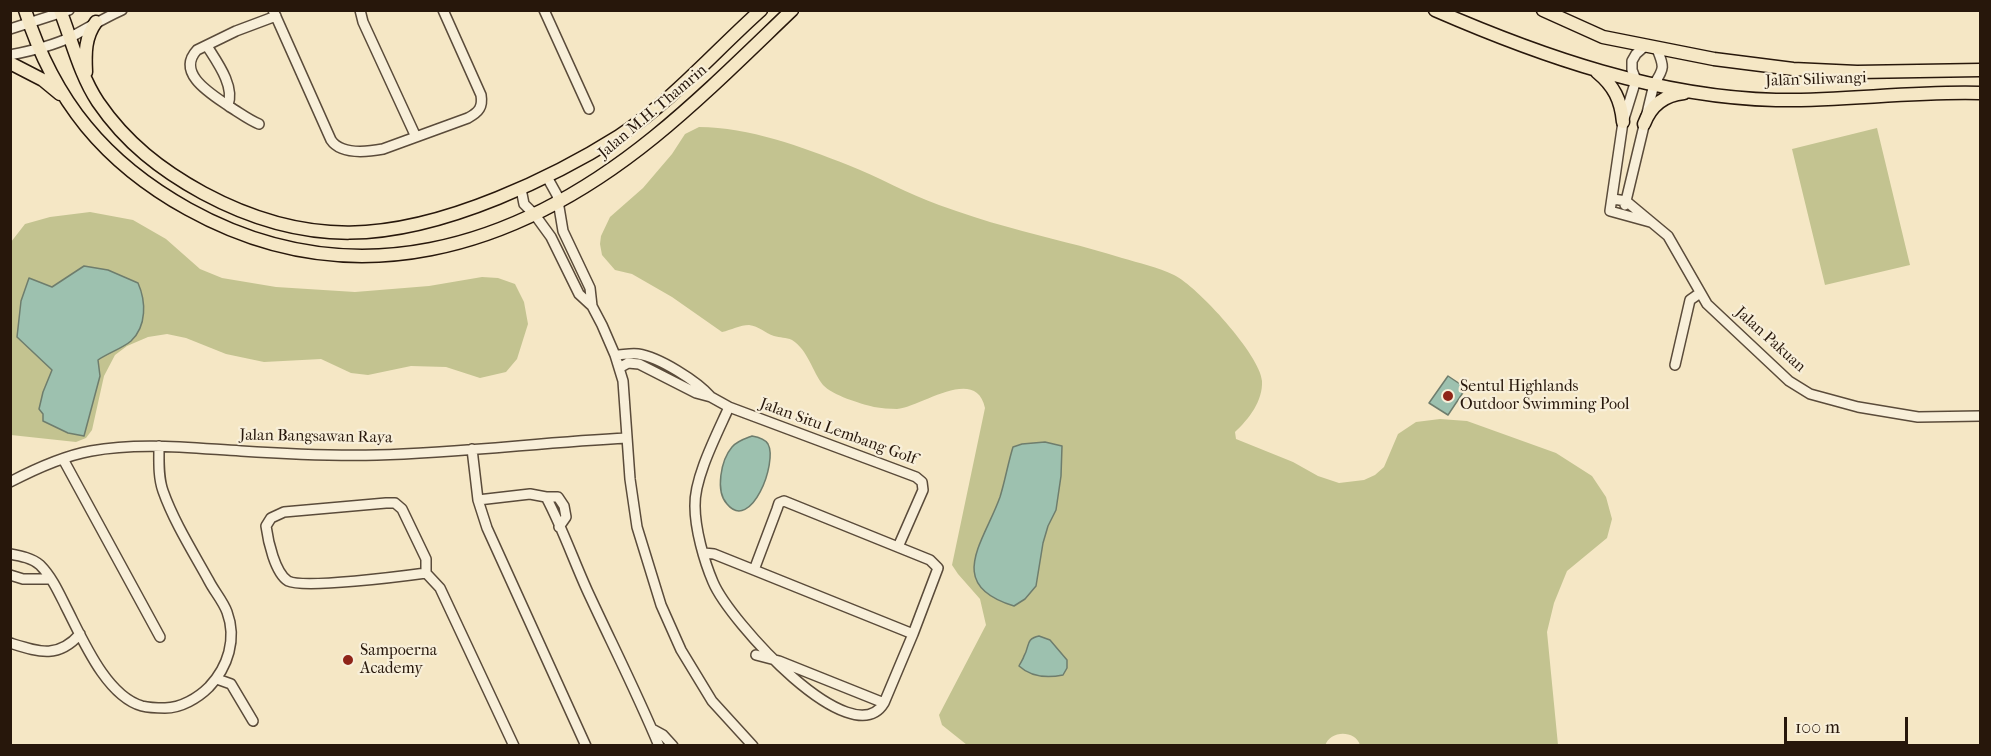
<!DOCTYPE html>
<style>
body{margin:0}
#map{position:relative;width:1991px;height:756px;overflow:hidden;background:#f5e7c5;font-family:"IM FELL French Canon",serif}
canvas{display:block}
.frame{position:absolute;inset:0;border:12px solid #27170b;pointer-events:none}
.scale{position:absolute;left:1784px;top:717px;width:124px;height:27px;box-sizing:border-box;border:3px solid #27170b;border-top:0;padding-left:8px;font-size:18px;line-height:21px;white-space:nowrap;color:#27170b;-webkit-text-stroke:4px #f8efd9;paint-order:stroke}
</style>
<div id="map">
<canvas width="1991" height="756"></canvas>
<div class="frame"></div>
<div class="scale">100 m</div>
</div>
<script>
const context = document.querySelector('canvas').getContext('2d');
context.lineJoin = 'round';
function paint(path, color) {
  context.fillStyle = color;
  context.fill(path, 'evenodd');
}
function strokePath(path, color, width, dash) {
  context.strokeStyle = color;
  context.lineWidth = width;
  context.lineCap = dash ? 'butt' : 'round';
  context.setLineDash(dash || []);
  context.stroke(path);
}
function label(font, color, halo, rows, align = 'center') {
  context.font = font + ' "IM FELL French Canon",serif';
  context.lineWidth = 4.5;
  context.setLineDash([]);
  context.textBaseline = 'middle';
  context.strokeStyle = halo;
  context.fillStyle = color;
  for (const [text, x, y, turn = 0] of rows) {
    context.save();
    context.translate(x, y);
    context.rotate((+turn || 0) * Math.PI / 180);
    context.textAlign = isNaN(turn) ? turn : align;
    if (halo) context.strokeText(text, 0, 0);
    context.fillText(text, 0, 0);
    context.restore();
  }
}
const green = new Path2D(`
 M699,127C749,127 802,147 848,165C879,177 908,194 939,205C962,213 985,221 1008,227C1046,238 1085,246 1122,258C1139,263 1158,267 1174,275C1197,286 1261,356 1262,381C1263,401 1249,419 1235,432L1236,439L1293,462L1318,476L1339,483L1364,480L1375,475L1384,467L1398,434L1416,422L1440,419L1467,421L1556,453L1592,476L1606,497L1612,519L1607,538L1567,571L1554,603L1547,632L1558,745H1360C1355,730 1330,730 1325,746L967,745L942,725L939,715L986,625L980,599L958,574L952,565L985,408C976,365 921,407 897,409C890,409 881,408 874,407C861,404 832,395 823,385C812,371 808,350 792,340C786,337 780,338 774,336C765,333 759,326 749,325C740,325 731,330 722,332L672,297L632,274L615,270L602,255L600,244L601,236L610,217L643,188L672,154L685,134Z
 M1877,128L1910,265L1825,285L1792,149Z
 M90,212L133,220L166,239L200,269L222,278L276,287L355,292L429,286L482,277L498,278L515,284L524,302L528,324L517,359L506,372L480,378L446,367L411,366L368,375L351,373L321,359L264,362L226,354L186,338L167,334L148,337L127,346L115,355L104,376L92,430L86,438L76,442L11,435V242L25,224L50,217Z`);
const water = new Path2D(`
 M84,266L108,270L138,283C146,301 147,326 131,341C123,348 108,353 98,360L100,376L84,436L68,433L43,421V414L39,409L43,392L52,370L17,337L21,301L29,278L52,287Z
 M1448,376L1466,388L1448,415L1429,403Z
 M752,436C758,437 765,439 768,444C778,462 751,533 727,504C715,491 721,460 732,447C737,441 744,439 752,436Z
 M1045,442L1062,446L1061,476L1056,510L1048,526L1043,543L1036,586L1025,599L1014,606C944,585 984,542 1000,497C1005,481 1008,463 1013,447L1022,444Z
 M1039,636L1050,640L1067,660V668L1063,675C1048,678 1031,677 1019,666C1020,663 1023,660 1024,656C1030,646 1025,639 1039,636Z`);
const minor = new Path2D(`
 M273,10L331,140C341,155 367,152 383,149L468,118C479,112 483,107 481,95L443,10
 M360,10L363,22L416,137
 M544,10L589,109
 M10,29L69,10
 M207,46C217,62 235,86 228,105
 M1645,46L1636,54L1632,61V70L1636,80L1623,122L1610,211L1650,222
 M10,55C31,51 52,46 71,37C88,28 104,18 122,10
 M259,124C249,120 240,113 230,107C213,95 175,74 197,50L236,31L276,16
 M547,177L557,195L563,231L590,288L592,306
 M521,189L524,204L535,215L551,237L579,294L592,306L602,325L615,355L623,381L630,479L637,527L661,605L681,650L712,701L753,746
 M1613,199L1626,201L1668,236L1707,304L1789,381L1810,394L1858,407L1918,417L1980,416
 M1625,205L1654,84C1665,68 1664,66 1657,49
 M615,355C622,355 631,353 638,354C659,357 697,381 711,397
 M1675,365L1690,300L1700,293
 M619,368L628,363L639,364L696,393L711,397L729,407L916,477L922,482L923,490L898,547
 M729,407C717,434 694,478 695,506C695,529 704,561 713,582C730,622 852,756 884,703L779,661L756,655
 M472,449L478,500L487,528L586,746
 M63,459L160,637
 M10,482C35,469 63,456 91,451C140,442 191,448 241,451C286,454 332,456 377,455C461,453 544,442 627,438
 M478,500L530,494L546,497
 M386,503H395L402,509L426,559V573C404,576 304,589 288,581C275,573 268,541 266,526L271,518L284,512Z
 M559,527L566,517L564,506L558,497H546C562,527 573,559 587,590C611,642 637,693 659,746
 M704,553L714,554L754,570L913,634L938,568L930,560L784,501L779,503L777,509L754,570
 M10,554C21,556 32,558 40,565C52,577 59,593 66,607C82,638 106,696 142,706C150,708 158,708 165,708C181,708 198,698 209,687C228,667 237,639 227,612C223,601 214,591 209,581C193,552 174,522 163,491C158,477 159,461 159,446
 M426,573L440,588L514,746
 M10,575L23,579H51
 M10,643C39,652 58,659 80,634
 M217,679L231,684L253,721
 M884,703L913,634
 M652,729L663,735L673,746`);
const major = new Path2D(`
 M25,10C54,101 105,163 188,209C352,300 516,249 654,137C702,98 747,53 792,10
 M60,10C72,41 80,75 98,102C126,143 161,170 203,193C307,249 392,241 498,198C540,181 581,160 619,136C672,101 714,52 761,10
 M1435,10C1543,57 1658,97 1776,100C1844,101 1912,91 1980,93
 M1543,10L1603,37L1714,59L1793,69L1857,72L1980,70
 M10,63L43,80L60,94
 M86,72C85,53 85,37 96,22
 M1597,72C1614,86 1621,100 1623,122
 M1644,124C1651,105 1664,95 1684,93`);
const markers = [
 [1448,396,6,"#8f2418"],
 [348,660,6,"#8f2418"]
];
const streetNames = [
 ["Jalan Siliwangi",1816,80,-2],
 ["Jalan M.H. Thamrin",653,112,-40],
 ["Jalan Pakuan",1770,340,42],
 ["Jalan Situ Lembang Golf",838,432,20],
 ["Jalan Bangsawan Raya",316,437,1]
];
const poiNames = [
 ["Sentul Highlands",1460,387],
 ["Outdoor Swimming Pool",1460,405],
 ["Sampoerna",360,651],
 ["Academy",360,669]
];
paint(green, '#c3c390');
paint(water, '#9dc1af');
strokePath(water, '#6e7d6d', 1.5);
strokePath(minor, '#5a4b3a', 12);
strokePath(major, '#27170b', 15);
strokePath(minor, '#f8efd9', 9);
strokePath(major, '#f5e7c5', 12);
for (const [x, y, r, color] of markers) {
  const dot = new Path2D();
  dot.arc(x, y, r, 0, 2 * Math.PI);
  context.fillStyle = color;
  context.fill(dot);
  strokePath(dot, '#f8efd9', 2);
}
label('16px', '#27170b', '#f8efd9', streetNames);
label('16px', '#27170b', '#f8efd9', poiNames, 'left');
</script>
